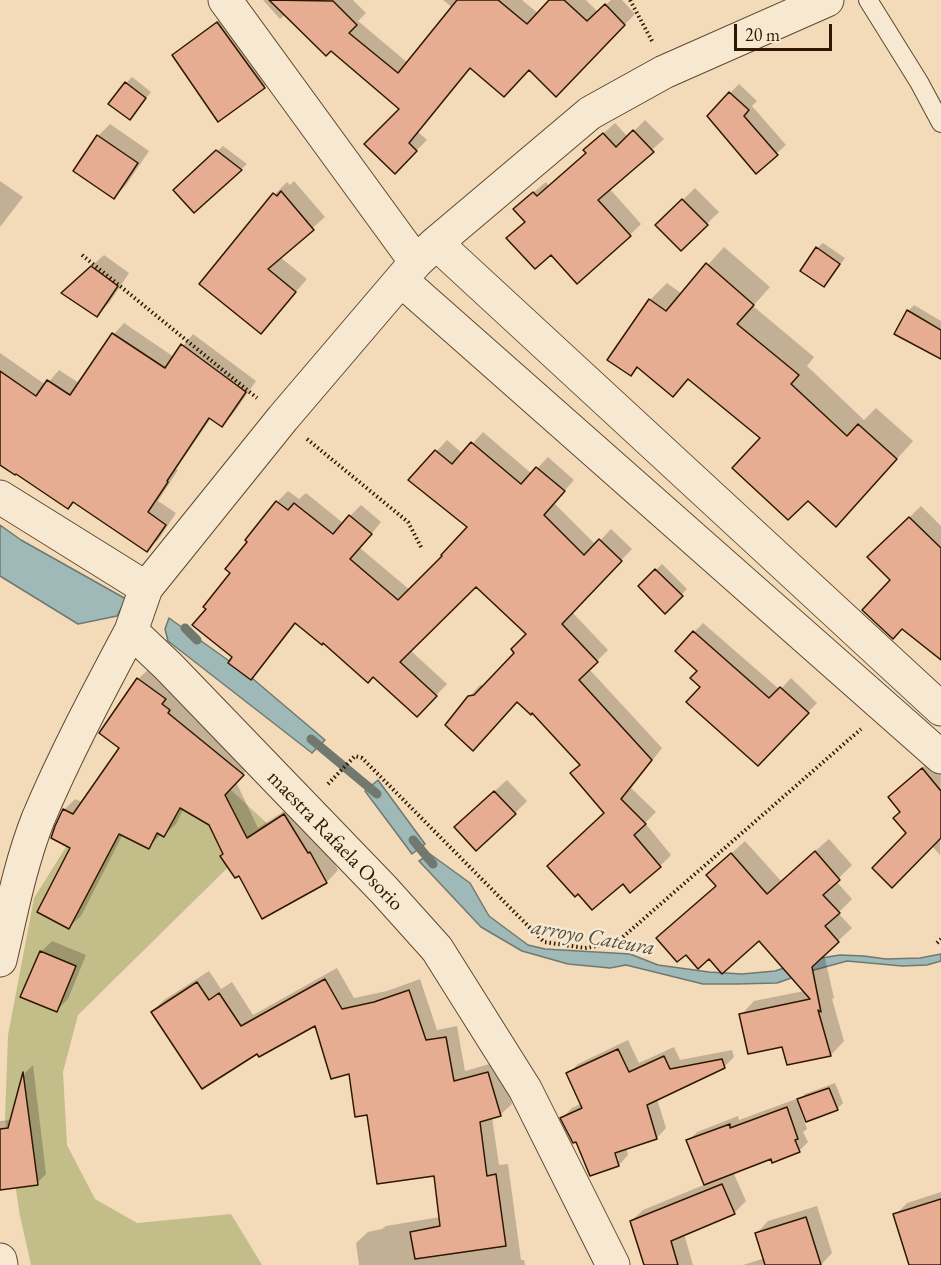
<!DOCTYPE html>
<style>
body{margin:0}
#map{position:relative;width:941px;height:1265px;overflow:hidden;background:#f3dbba;font-family:"EB Garamond",serif}
canvas{display:block}
.scale{position:absolute;left:734px;top:24px;width:98px;height:27px;box-sizing:border-box;border:3px solid #2e1800;border-top:0;padding-left:8px;font-size:18px;line-height:21px;white-space:nowrap;color:#2e1800;-webkit-text-stroke:4px #f7e8d2;paint-order:stroke}
</style>
<div id="map">
<canvas width="941" height="1265"></canvas>
<div class="scale">20 m</div>
</div>
<script>
const context = document.querySelector('canvas').getContext('2d');
context.lineJoin = 'round';
function paint(path, color) {
  context.fillStyle = color;
  context.fill(path, 'evenodd');
}
function strokePath(path, color, width, dash) {
  context.strokeStyle = color;
  context.lineWidth = width;
  context.lineCap = dash ? 'butt' : 'round';
  context.setLineDash(dash || []);
  context.stroke(path);
}
function label(font, color, halo, rows, align = 'center') {
  context.font = font + ' "EB Garamond",serif';
  context.lineWidth = 5;
  context.setLineDash([]);
  context.textBaseline = 'middle';
  context.strokeStyle = halo;
  context.fillStyle = color;
  for (const [text, x, y, turn = 0] of rows) {
    context.save();
    context.translate(x, y);
    context.rotate((+turn || 0) * Math.PI / 180);
    context.textAlign = isNaN(turn) ? turn : align;
    if (halo) context.strokeText(text, 0, 0);
    context.fillText(text, 0, 0);
    context.restore();
  }
}
const green = new Path2D(`
 M172,736L270,826L78,1015L63,1072L67,1145L95,1199L137,1223L231,1214L262,1265H31L20,1216L5,1119L8,1035L34,898L111,775Z`);
const water = new Path2D(`
 M0,525L21,540L126,599L117,616L78,624L0,576Z
 M169,618L246,673L325,740L312,753L168,641L165,629Z
 M378,780L425,844L412,854L365,791Z
 M430,854L470,883L489,916L528,945L545,949L630,954L658,965L709,972L742,974L775,971L809,960L840,955L864,956L886,959L920,958L941,954V961L927,965L902,966L847,961L814,970L777,983L737,984H703L626,965L610,968L568,964L522,951L481,927L419,861Z`);
const shadow = new Path2D(`
 M263,0H353L366,13L358,21L408,63L453,8L443,0H522L539,14L551,0H586L598,12L611,0H622L635,14L556,95L529,68L471,67L418,132L427,140L395,172L401,109L331,49L286,14L280,19Z
 M226,14L273,78L264,87L219,120L174,55Z
 M132,77L151,92L135,112L126,83Z
 M739,84L757,101L752,106L786,145L756,171L730,93Z
 M645,120L664,139L609,188L641,224L630,235L551,253L520,226L526,221L527,198L546,182L549,186L587,152L597,139L615,123L628,137Z
 M110,124L149,151L126,185L114,197L98,136Z
 M223,146L247,164L194,211L175,191Z
 M0,181L23,197L0,227Z
 M294,181L325,217L280,257L307,279L261,332L275,194L287,182L290,185Z
 M695,188L719,212L681,249L657,225Z
 M823,243L845,258L824,286L817,248Z
 M724,247L770,287L753,306L814,357L807,366L864,420L876,408L913,441L853,508L762,438L689,378L672,395L639,366L631,374L650,300L667,283L682,294Z
 M104,255L129,273L109,303L97,315L75,281Z
 M914,305L941,321V353L908,311Z
 M124,323L174,357L193,334L256,381L233,414L222,425L211,418L176,469L178,470L158,501L176,513L158,540L147,550L74,501L68,507L0,463V353L46,385L59,370L79,383L114,334Z
 M483,432L532,474L548,457L574,480L554,503L596,545L611,529L632,549L572,612L608,650L589,669L662,748L631,788L656,812L645,823L671,855L660,866L606,813L572,773L581,764L532,711L518,701L469,697L480,685H486L516,653L528,634L476,585L410,650L447,684L428,704L374,675L297,622L262,667L251,678L234,657L208,609L277,502L288,491L299,499L306,493L343,523L361,505L381,522L360,548L410,590L444,556L469,527L411,479L447,440L463,454Z
 M921,506L941,526V658L893,580L869,557Z
 M662,564L687,589L665,612L640,586Z
 M703,623L780,690L791,678L817,703L758,764L702,687L694,632Z
 M150,668L180,698L178,701L254,762L236,782L258,828L295,804L322,841L338,870L327,882L263,917L240,873L225,853L210,824L184,808L176,824L164,835L161,834L149,847L123,834L81,916L69,927L72,847L64,810L75,799L82,802L121,747L138,679Z
 M934,757L941,765L940,855L932,846L909,833L902,812L890,797Z
 M507,780L527,801L515,813L468,815Z
 M829,839L852,865L836,881L852,899L838,913L852,928L824,954L834,998L832,999L844,1041L831,1055L783,1045L741,1015L754,1001L804,991L717,885L722,862L745,841L781,881Z
 M52,941L86,955L68,999L57,1010L41,952Z
 M337,968L354,998L387,991L420,979L437,1030L457,1026L465,1071L500,1061L512,1104L500,1115L492,1117L499,1165L508,1164L521,1260H524L525,1265H359L356,1243L368,1232L382,1229L386,1226L440,1217L435,1174L368,1113L351,1072L316,1024L258,1051L152,1012L164,1000L209,971L221,989L232,982L253,1015Z
 M628,1040L639,1063L674,1047L680,1060L732,1050L734,1057L724,1067L657,1099L666,1128L657,1138L626,1147L628,1155L619,1165L591,1175L577,1140L562,1118L572,1108L582,1103L568,1074L578,1064ZM614,1145L619,1161H616Z
 M33,1065L46,1174L37,1183L0,1189V1121L11,1120L25,1073Z
 M835,1083L843,1103L837,1109L798,1103L807,1129L803,1132L808,1142L799,1151L771,1157L733,1172L746,1201L734,1213L684,1234L693,1265H645L631,1221L643,1210L706,1184L688,1141L697,1132L738,1116L739,1120L796,1099L797,1102L805,1094Z
 M941,1192V1265H911L895,1215L907,1203Z
 M817,1206L832,1253L821,1265H743L765,1258L757,1233L768,1221Z`);
const stream = new Path2D(`
 M185,628L197,640
 M311,739L377,794
 M413,840L433,864`);
const building = new Path2D(`
 M269,0L333,1L357,25L349,33L398,73L457,0H498L527,24L549,0H564L587,21L605,4L625,25L556,97L529,70L504,97L470,68L409,143L417,151L395,174L364,144L399,109L331,51L326,56Z
 M217,22L265,88L218,122L172,55Z
 M125,82L146,98L130,120L108,104Z
 M729,92L749,110L744,116L778,155L756,174L707,116Z
 M633,130L654,152L598,200L631,236L577,284L551,255L535,269L506,238L525,222L513,209L533,192L537,196L586,153L583,150L603,133L616,147Z
 M97,135L138,163L114,199L73,171Z
 M216,150L242,170L194,213L173,190Z
 M281,191L314,230L268,269L296,292L261,334L199,284L273,193L277,196Z
 M682,199L708,225L681,251L655,225Z
 M816,247L840,264L824,287L800,271Z
 M706,263L754,305L737,324L799,375L791,384L847,436L858,424L897,459L836,527L808,501L788,520L732,468L760,438L688,379L673,397L637,367L631,376L607,360L649,299L666,311Z
 M91,266L118,286L97,317L61,293Z
 M907,310L941,330V359L894,334Z
 M112,333L165,368L181,344L246,392L222,427L209,418L167,481L168,482L148,512L166,525L147,552L73,502L68,509L16,474L15,475L0,465V371L36,396L47,380L70,395Z
 M471,442L521,484L536,467L565,491L544,515L584,555L599,539L622,561L562,624L598,662L579,680L652,760L621,799L646,824L634,835L661,867L630,893L623,884L592,910L578,894L575,897L547,866L604,813L570,773L580,765L532,713L531,715L517,702L473,751L445,725L468,696L474,695L514,653L511,649L526,634L476,587L400,662L437,696L417,717L373,677L368,683L323,643L322,645L295,623L251,680L228,663L232,657L192,625L206,609L203,607L230,573L225,569L247,542L245,540L276,501L288,510L294,503L333,534L349,515L372,534L350,559L398,600L442,556L441,555L467,527L408,480L435,450L452,464Z
 M909,517L941,548V660L902,629L893,639L862,610L890,580L867,557Z
 M655,569L683,596L665,614L638,586Z
 M693,631L769,698L780,687L809,713L758,766L686,702L700,687L690,678L697,671L675,651Z
 M137,678L166,699L162,704L170,710L168,713L244,775L225,795L247,838L284,814L308,853L310,852L327,883L262,919L239,876L235,878L220,856L223,854L209,825L180,808L164,837L157,833L149,849L119,834L69,929L37,912L70,848L51,838L55,826L63,809L73,814L119,748L99,733Z
 M922,768L941,791V838L892,888L872,868L906,833L893,818L900,812L888,797Z
 M494,791L516,814L476,851L454,827Z
 M815,851L840,880L823,895L840,913L825,926L839,942L812,967L821,1012L818,1010L831,1056L787,1065L782,1047L748,1054L739,1014L810,999L759,941L722,974L709,959L698,969L686,955L677,962L656,938L716,886L706,875L731,853L767,894Z
 M40,951L76,966L57,1012L20,997Z
 M325,979L342,1009L374,1002L409,990L426,1040L446,1037L454,1081L488,1072L501,1116L480,1122L487,1176L496,1174L506,1246L415,1259L410,1232L440,1226L434,1176L377,1184L367,1115L355,1117L349,1074L331,1079L315,1026L259,1057L257,1054L202,1089L151,1012L197,982L209,1000L219,993L241,1026Z
 M618,1049L629,1072L664,1056L670,1069L722,1059L725,1068L647,1105L657,1139L615,1153L619,1166L590,1176L576,1142L573,1143L560,1118L582,1108L566,1073Z
 M23,1072L38,1185L0,1190V1129L8,1128Z
 M829,1088L838,1110L806,1122L797,1099Z
 M787,1107L798,1139L795,1140L800,1152L772,1163L771,1159L704,1185L686,1140L730,1124V1128Z
 M722,1184L735,1214L671,1241L678,1265H644L630,1221Z
 M941,1199V1265H909L893,1214Z
 M806,1217L821,1265H765L755,1233Z`);
const path = new Path2D(`
 M630,0L652,41
 M82,255L257,398
 M307,439L408,522L422,549
 M328,784L355,756L362,758L544,942L585,948L616,943L861,729
 M937,943L941,939`);
const service = new Path2D(`
 M868,0L919,82L941,123`);
const minor = new Path2D(`
 M225,0L416,262
 M436,243L941,709
 M401,280L941,757
 M0,497L146,588
 M0,960C11,913 20,865 38,819C65,755 98,693 131,631
 M0,1260L1,1265
 M613,1265L525,1089L437,949L384,890L168,666L131,631L146,588L283,418L416,262L436,243L590,113L664,72L827,0`);
const streetNames = [
 ["maestra Rafaela Osorio",335,841,46]
];
const waterNames = [
 ["arroyo Cateura",593,938,10]
];
paint(green, '#c3bd8a');
paint(water, '#9eb9b8');
strokePath(water, '#71796e', 1.5);
paint(shadow, '#0003');
strokePath(stream, '#71796e', 9);
paint(building, '#e6ad92');
strokePath(building, '#2e1800', 1.5);
strokePath(service, '#5f492e', 20);
strokePath(minor, '#5f492e', 35);
strokePath(path, '#2e1800', 4, [1.5, 3]);
strokePath(service, '#f7e8d2', 18);
strokePath(minor, '#f7e8d2', 33);
label('21px', '#2e1800', '#f7e8d2', streetNames);
label('italic 22px', '#555040', '#f7e8d2', waterNames);
</script>
